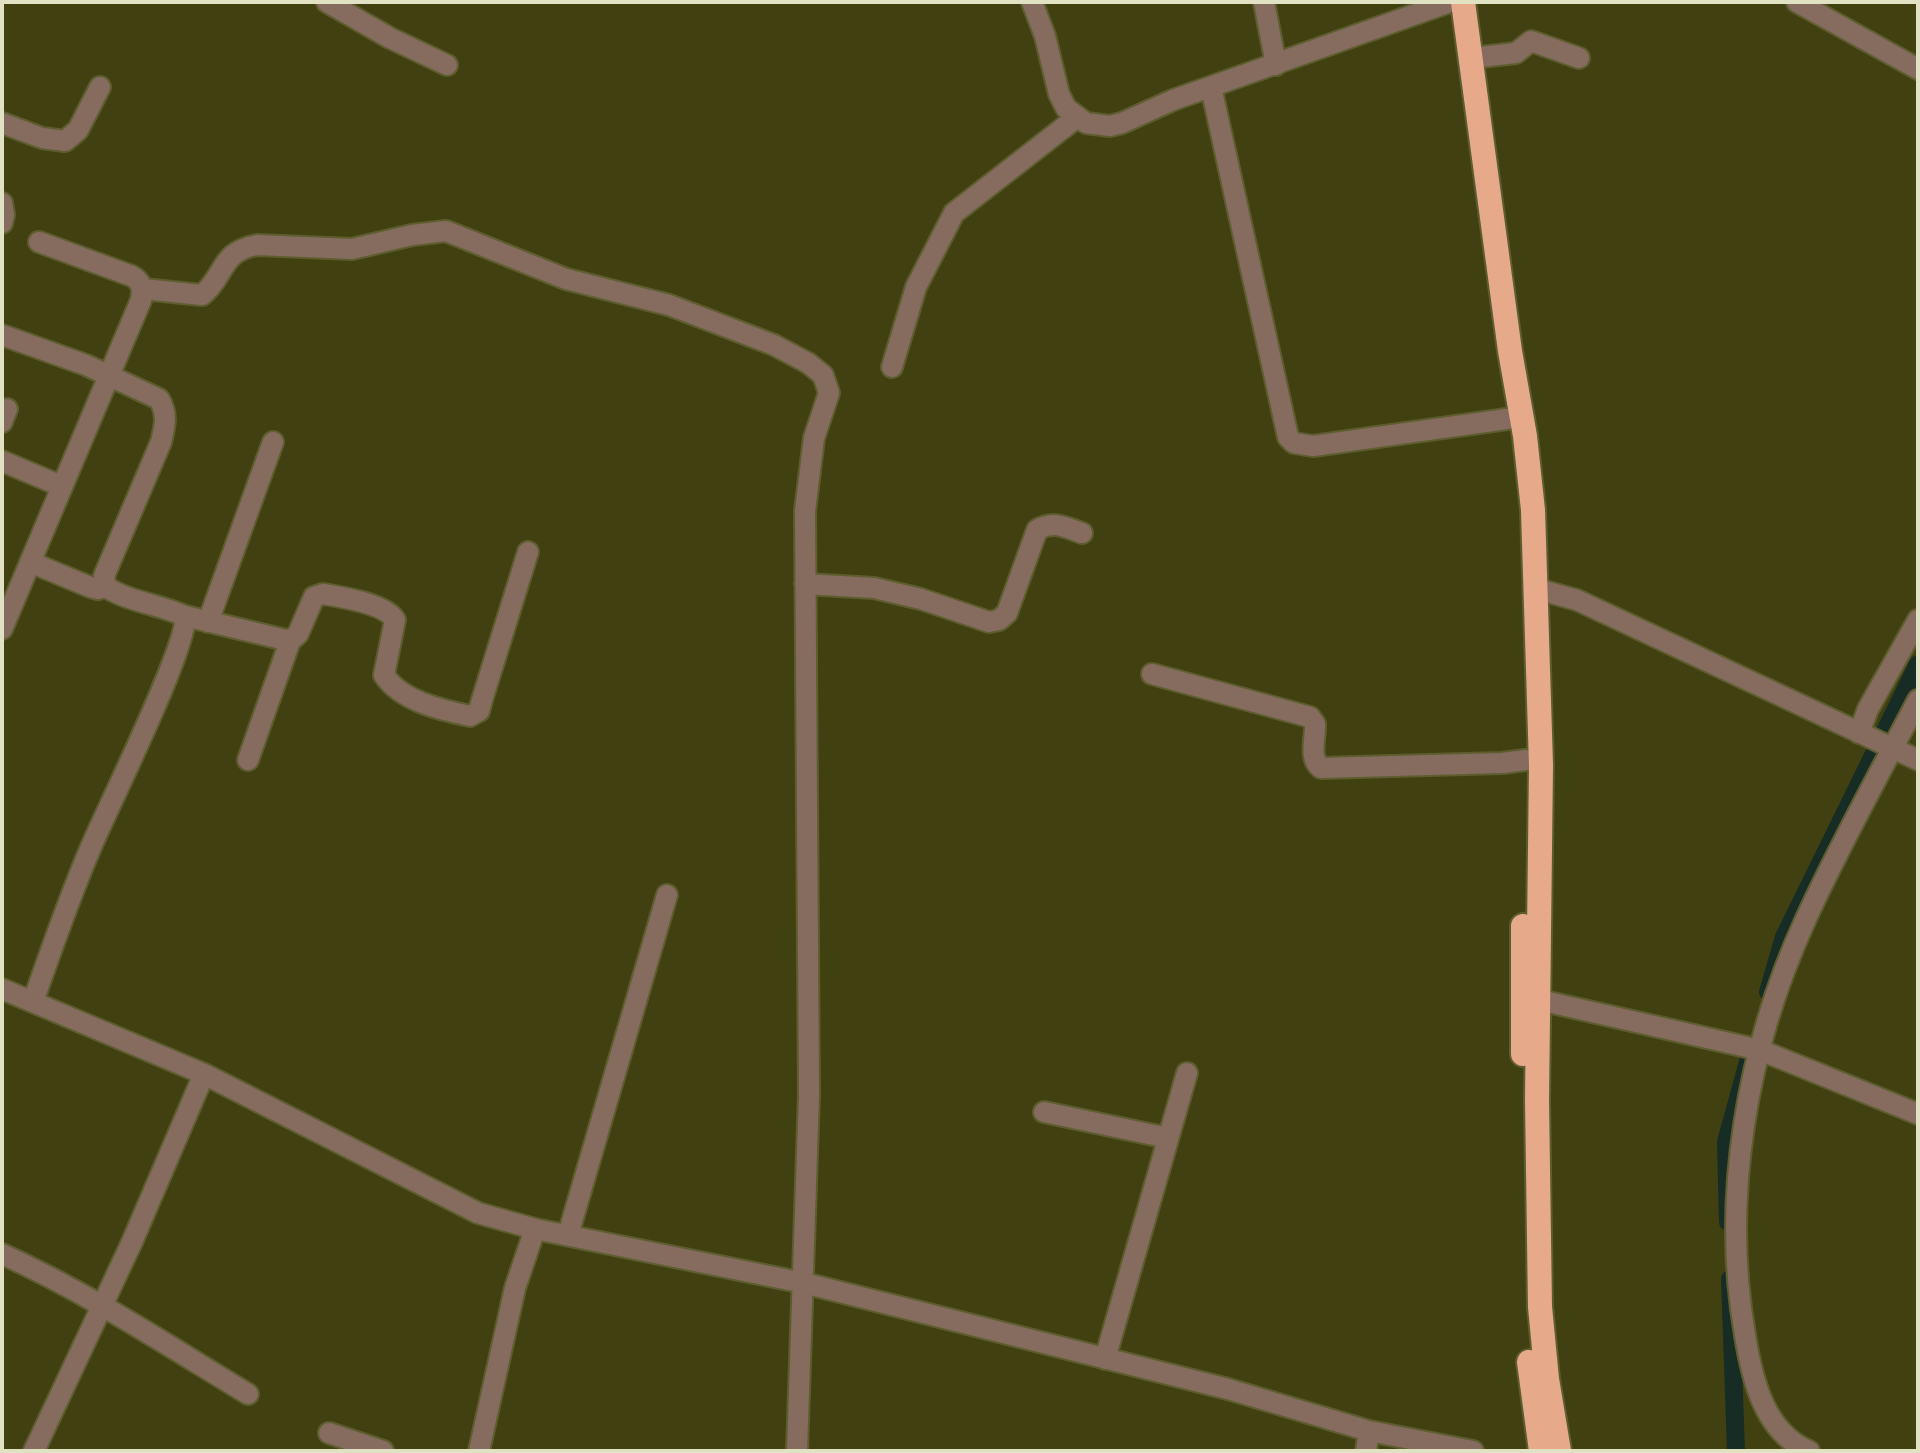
<!DOCTYPE html>
<style>
body{margin:0}
#map{position:relative;width:1920px;height:1453px;overflow:hidden;background:#414010;font-family:"Sofia Sans Condensed",sans-serif}
canvas{display:block}
.frame{position:absolute;inset:0;border:4px solid #e1e2c3;pointer-events:none}
</style>
<div id="map">
<canvas width="1920" height="1453"></canvas>
<div class="frame"></div>
</div>
<script>
const context = document.querySelector('canvas').getContext('2d');
context.lineJoin = 'round';
function strokePath(path, color, width, dash) {
  context.strokeStyle = color;
  context.lineWidth = width;
  context.lineCap = dash ? 'butt' : 'round';
  context.setLineDash(dash || []);
  context.stroke(path);
}
const canal = new Path2D(`
 M1768,992L1784,937L1918,664
 M1728,1222L1726,1142L1748,1062
 M1730,1279L1736,1451`);
const minor = new Path2D(`
 M327,2L390,38L447,65
 M1032,2L1045,36L1059,94L1066,108L1086,123L1110,126L1122,123L1173,100L1447,3
 M1264,2L1276,65
 M1797,2L1918,69
 M1471,58L1516,53L1531,41L1579,58
 M1211,87L1288,437L1294,443L1313,446L1507,419
 M2,123L42,138L65,141L78,130L100,87
 M2,203L4,215L2,223
 M143,289L202,295C225,277 220,251 257,245L352,249L412,235L446,231L566,279L669,305L774,345L808,363L823,375L829,393L814,438L805,511L809,1094L797,1451
 M2,335L86,365L159,399C168,414 165,426 161,442L104,576L106,587C129,602 159,604 185,616C189,644 107,809 91,847C69,898 51,950 33,1002
 M892,367L916,287L954,213L1076,118
 M2,422L7,409
 M2,461L61,486
 M30,562L90,587L98,589L106,587
 M805,584L874,588L921,599L989,622L999,620L1007,613L1037,530C1053,520 1065,527 1082,533
 M1537,589L1577,600L1918,760
 M185,616L290,641L298,634L314,597L323,594C342,597 386,604 395,620L384,675C401,701 441,710 470,716L479,711L482,700L528,552
 M208,622L273,442
 M2,629L141,300C143,288 142,282 132,276L39,242
 M1152,674L1310,717L1315,724C1316,738 1308,758 1321,768L1502,763L1526,760
 M1859,733L1868,709L1918,620
 M248,760L290,641
 M2,989L204,1074L478,1213L535,1229L804,1283L1228,1389L1369,1431L1473,1451
 M1526,997L1760,1050L1918,1114
 M1044,1112L1168,1138
 M568,1235L667,895
 M2,1254C88,1293 167,1345 248,1394
 M1105,1359L1187,1073
 M329,1433L383,1451
 M34,1451L132,1242L204,1074
 M479,1451L515,1288L535,1229
 M1366,1451L1369,1431
 M1809,1451C1764,1432 1752,1379 1745,1335C1721,1197 1747,1048 1805,921C1839,846 1880,773 1918,700`);
const highway = new Path2D(`
 M1463,2L1510,351L1525,436L1533,510L1541,765L1537,1100L1540,1307L1547,1379L1559,1451
 M1523,1054V926
 M1529,1362L1541,1451`);
strokePath(canal, '#172c24', 18);
strokePath(minor, '#5e5d30', 24);
strokePath(highway, '#5e5d30', 28);
strokePath(minor, '#856c5f', 20);
strokePath(highway, '#e6aa8a', 24);
</script>
